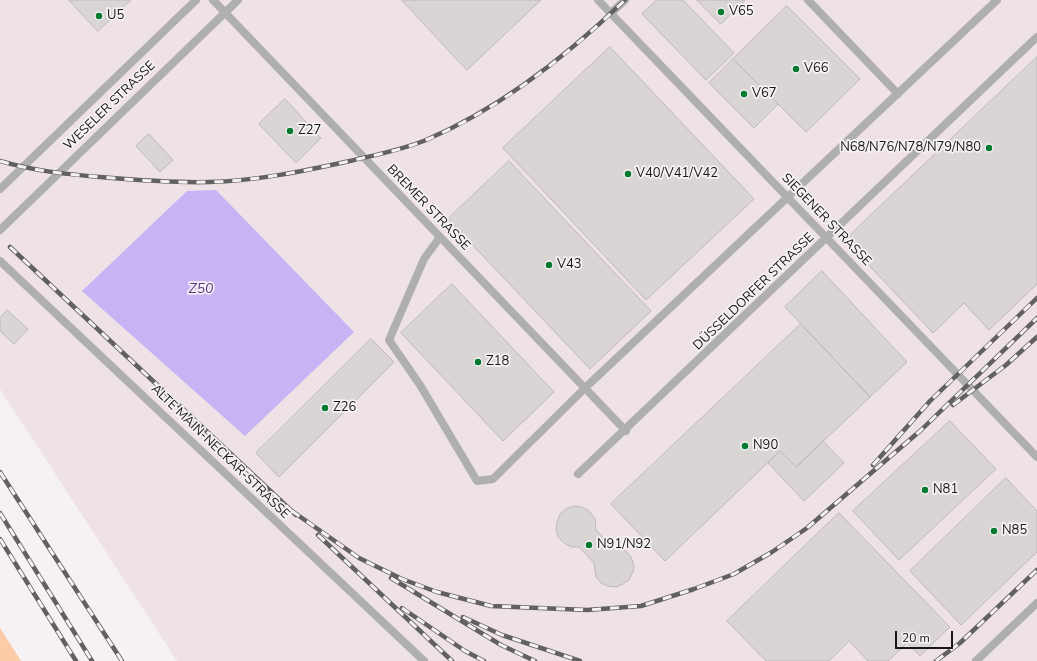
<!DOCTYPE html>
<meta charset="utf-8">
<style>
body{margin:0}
#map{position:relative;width:1037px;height:661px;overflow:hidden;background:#f6f1f3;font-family:"Nunito Sans",sans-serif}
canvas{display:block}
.scale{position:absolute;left:895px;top:631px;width:58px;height:18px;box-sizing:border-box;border:2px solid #191818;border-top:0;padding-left:5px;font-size:12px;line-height:14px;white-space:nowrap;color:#191818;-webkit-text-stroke:3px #f6f1f3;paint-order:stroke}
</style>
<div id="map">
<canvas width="1037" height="661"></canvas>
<div class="scale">20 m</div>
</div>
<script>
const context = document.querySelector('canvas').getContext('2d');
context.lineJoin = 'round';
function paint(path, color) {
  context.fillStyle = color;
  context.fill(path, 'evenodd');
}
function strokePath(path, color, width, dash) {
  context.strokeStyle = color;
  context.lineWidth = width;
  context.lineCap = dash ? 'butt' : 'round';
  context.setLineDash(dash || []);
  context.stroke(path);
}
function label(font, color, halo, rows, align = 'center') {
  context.font = font + ' "Nunito Sans",sans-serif';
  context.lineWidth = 3.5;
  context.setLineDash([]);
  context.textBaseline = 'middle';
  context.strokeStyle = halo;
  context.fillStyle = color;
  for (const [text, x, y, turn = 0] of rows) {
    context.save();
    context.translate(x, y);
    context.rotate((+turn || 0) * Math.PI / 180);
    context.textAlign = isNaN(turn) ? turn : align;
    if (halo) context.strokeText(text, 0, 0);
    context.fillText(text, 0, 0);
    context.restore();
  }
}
const built = new Path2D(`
 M0,0H1037V661H177L0,389Z`);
const green = new Path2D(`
 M0,628L21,661H0Z`);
const water = new Path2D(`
 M216,190L354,332L245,436L82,291L187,191Z`);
const building = new Path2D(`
 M69,0H131L98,31Z
 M402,0H541L467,70Z
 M657,0H683L734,53L706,80L642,14Z
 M697,0H745L721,24Z
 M787,6L860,79L806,132L733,59Z
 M610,47L754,199L646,300L503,148Z
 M1037,57V284L989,330L964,303L933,333L845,240Z
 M733,59L778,104L754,128L709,83Z
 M285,99L321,138L296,163L259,124Z
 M149,134L173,160L160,172L136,146Z
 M509,161L651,311L590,369L448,219Z
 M822,271L907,362L870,397L785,307Z
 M452,284L554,392L503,441L401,333Z
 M7,310L28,329L14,344L0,331V318Z
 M801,324L870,397L796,467L780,451L665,561L611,504Z
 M371,339L394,362L279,477L256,453Z
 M950,421L996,469L899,560L853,511Z
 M823,441L844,463L804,501L768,463L780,451L796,467Z
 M1006,478L1037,511V552L961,625L910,571Z
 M574,506L582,507L589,511L595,519L596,530L613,547L626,551L631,557L634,565L633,572L629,580L623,584L616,587L608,586L601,583L596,577L594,563L579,547H571L564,543L558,537L556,529L557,522L560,514L566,509Z
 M839,513L950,627L920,656L907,643L888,661H868L849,641L829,661H766L727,621Z`);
const lane = new Path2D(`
 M213,0L626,431
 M598,0L1037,457
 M808,0L898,94
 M611,13L625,0
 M0,189L196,0
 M0,230L238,0
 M440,237L424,259L389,340L420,385L477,481L493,479L585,388L997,0
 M0,261L424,661
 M578,474L1037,37
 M976,661L1037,603`);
const rail = new Path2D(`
 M0,161C33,171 66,174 100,177C136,180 173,183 209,182C256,181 304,171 350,161C375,155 402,150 426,140C501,108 566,57 625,0
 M10,247L296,515
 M953,405L1006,365L1037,337
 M873,465L930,401L1037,298
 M0,472L122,661
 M292,511L359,558L402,579L437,592L491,606L587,610L641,606L694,589L734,574L772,552L807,528L920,431L1037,318
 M0,513L92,661
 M318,535L452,661
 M0,539L76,661
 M391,578L501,645L535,661
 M402,608L465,651L484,661
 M463,617L502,635L580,661
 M936,661L960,643L1037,570`);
const markers = [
 [721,12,4,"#037a30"],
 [99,16,4,"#037a30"],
 [796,69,4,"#037a30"],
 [744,94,4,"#037a30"],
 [290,131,4,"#037a30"],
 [989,148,4,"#037a30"],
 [628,174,4,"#037a30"],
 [549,265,4,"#037a30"],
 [478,362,4,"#037a30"],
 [325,408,4,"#037a30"],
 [745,446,4,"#037a30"],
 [925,490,4,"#037a30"],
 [994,531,4,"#037a30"],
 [589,545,4,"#037a30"]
];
const poiNames = [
 ["V65",729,12],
 ["U5",107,16],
 ["V66",804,69],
 ["V67",752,94],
 ["Z27",298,131],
 ["N68/N76/N78/N79/N80",981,148,"right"],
 ["V40/V41/V42",636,174],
 ["V43",557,265],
 ["Z18",486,362],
 ["Z26",333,408],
 ["N90",753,446],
 ["N81",933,490],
 ["N85",1002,531],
 ["N91/N92",597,545]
];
const streetNames = [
 ["WESELER STRASSE",110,106,-44],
 ["BREMER STRASSE",428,208,46],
 ["SIEGENER STRASSE",826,220,46],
 ["DÜSSELDORFER STRASSE",754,292,-44],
 ["ALTE MAIN-NECKAR-STRASSE",220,452,44]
];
const waterNames = [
 ["Z50",201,290]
];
paint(built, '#efe2e6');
paint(green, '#fccca9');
paint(water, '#c7b4f5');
paint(building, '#dad5d5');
strokePath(building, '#beb9b9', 1);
strokePath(lane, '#b0afb0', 8);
strokePath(rail, '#626060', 4.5);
strokePath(rail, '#f6f1f3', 3, [9]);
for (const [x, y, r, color] of markers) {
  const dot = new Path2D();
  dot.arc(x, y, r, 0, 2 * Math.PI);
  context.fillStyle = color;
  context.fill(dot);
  strokePath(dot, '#f6f1f3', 1.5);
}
label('13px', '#191818', '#f6f1f3', poiNames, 'left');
label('13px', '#191818', '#f6f1f3', streetNames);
label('italic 14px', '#583c88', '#f6f1f3', waterNames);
</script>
